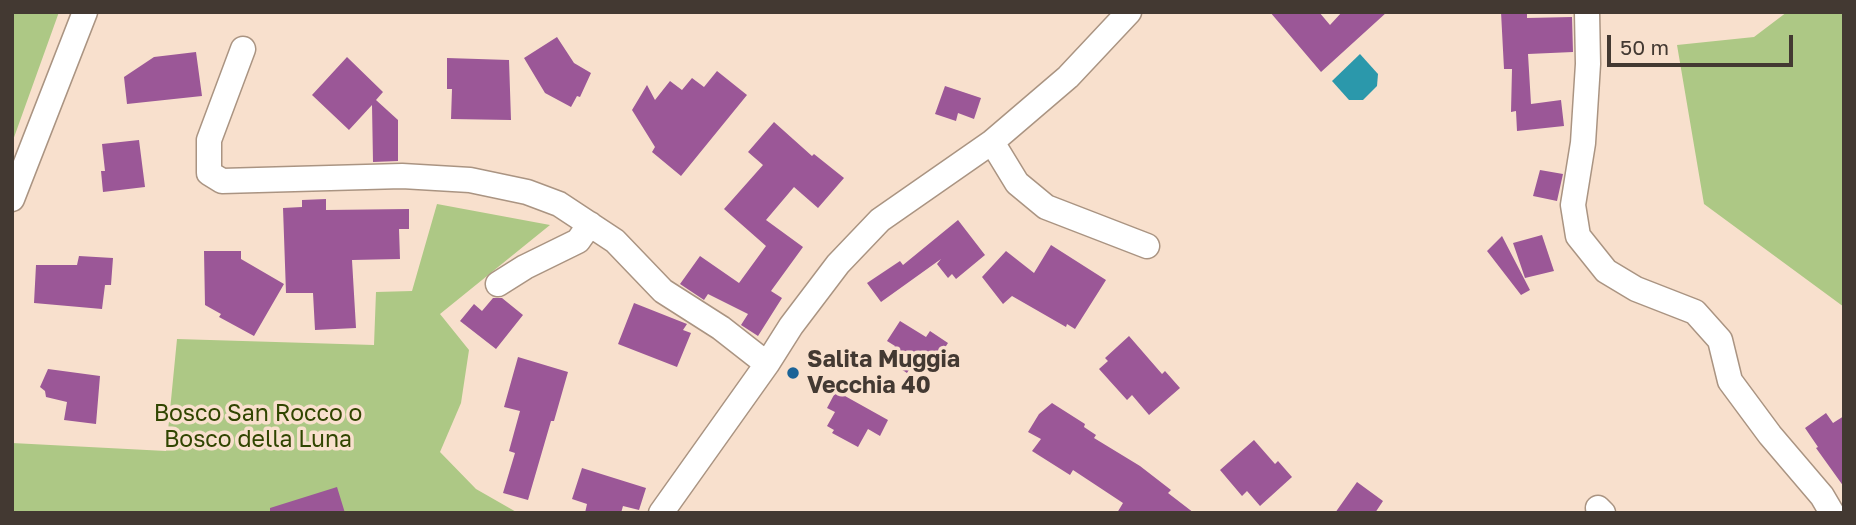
<!DOCTYPE html>
<style>
body{margin:0}
#map{position:relative;width:1856px;height:525px;overflow:hidden;background:#f8e0cd;font-family:"Golos Text",sans-serif}
canvas{display:block}
.frame{position:absolute;inset:0;border:14px solid #433932;pointer-events:none}
.scale{position:absolute;left:1607px;top:35px;width:186px;height:32px;box-sizing:border-box;border:4px solid #433932;border-top:0;padding-left:9px;font-size:21px;line-height:24px;white-space:nowrap;color:#433932;-webkit-text-stroke:5px #f8e0cd;paint-order:stroke}
</style>
<div id="map">
<canvas width="1856" height="525"></canvas>
<div class="frame"></div>
<div class="scale">50 m</div>
</div>
<script>
const context = document.querySelector('canvas').getContext('2d');
context.lineJoin = 'round';
function paint(path, color) {
  context.fillStyle = color;
  context.fill(path, 'evenodd');
}
function strokePath(path, color, width, dash) {
  context.strokeStyle = color;
  context.lineWidth = width;
  context.lineCap = dash ? 'butt' : 'round';
  context.setLineDash(dash || []);
  context.stroke(path);
}
function label(font, color, halo, rows, align = 'center') {
  context.font = font + ' "Golos Text",sans-serif';
  context.lineWidth = 7;
  context.setLineDash([]);
  context.textBaseline = 'middle';
  context.strokeStyle = halo;
  context.fillStyle = color;
  for (const [text, x, y, turn = 0] of rows) {
    context.save();
    context.translate(x, y);
    context.rotate((+turn || 0) * Math.PI / 180);
    context.textAlign = isNaN(turn) ? turn : align;
    if (halo) context.strokeText(text, 0, 0);
    context.fillText(text, 0, 0);
    context.restore();
  }
}
const green = new Path2D(`
 M12,12H59L12,143Z
 M1787,12H1844V307L1704,204L1677,45L1754,37Z
 M437,204L550,225L440,314L469,350L461,403L440,452L476,489L518,513H12V443L166,451L177,339L374,345L376,292L412,291Z`);
const water = new Path2D(`
 M1360,54L1378,74L1377,86L1363,100H1349L1332,81Z`);
const building = new Path2D(`
 M1270,12H1319L1330,25L1342,12H1387L1321,72Z
 M1501,12H1527V18L1572,17L1573,52L1528,54L1531,104L1561,100L1564,126L1517,131L1516,111L1511,112L1512,69H1504Z
 M557,37L574,63L591,73L580,97L577,96L571,107L545,93L524,58Z
 M196,52L202,96L127,104L124,77L154,57Z
 M347,57L383,92L376,100L398,120V161L373,162L372,105L349,130L312,95Z
 M447,58L509,60L511,120L451,119L452,89H447Z
 M717,71L747,95L681,176L652,152L655,147L632,110L647,85L655,100L670,81L682,90L692,78L704,87Z
 M945,86L981,98L974,119L958,113L956,121L935,114Z
 M774,122L812,156L814,154L844,178L818,208L794,187L766,220L803,247L771,291L782,298L758,336L741,325L748,314L708,294L704,300L680,284L700,256L739,283L766,246L724,209L763,165L748,152Z
 M139,140L145,187L103,192L101,171H105L102,144Z
 M1540,170L1563,174L1557,201L1533,196Z
 M326,199V210L409,209V229H399L400,259L352,260L356,328L315,330L313,293H286L283,208L302,207V200Z
 M958,220L985,255L956,279L952,274L948,278L937,264L941,259L881,302L867,283L900,261L903,265Z
 M1542,235L1554,271L1525,278L1513,243Z
 M1502,236L1530,290L1521,295L1487,251Z
 M1051,245L1106,280L1075,329L1067,324L1066,327L1012,296L1003,304L982,277L1006,251L1034,273Z
 M204,251H241V259L284,284L254,336L219,317L221,314L205,305Z
 M79,256L113,258L111,285H105L102,309L34,303L36,265H77Z
 M493,298H502L523,315L496,349L460,321L474,304L482,311Z
 M634,303L687,324L683,330L691,333L677,367L618,344Z
 M900,321L926,337L930,331L948,343L927,375L912,365L907,373L886,359L895,346L887,341Z
 M1129,336L1162,374L1165,371L1180,388L1149,415L1132,395L1127,400L1099,369L1108,361L1105,358Z
 M518,357L568,372L554,421H551L528,500L503,493L515,453L509,451L520,411L504,407Z
 M48,369L100,376L96,424L64,420L67,402L46,397L45,391L40,387Z
 M836,391L888,420L880,436L868,429L858,447L832,433L834,430L827,426L835,412L827,408Z
 M1052,403L1085,424L1084,427L1096,435L1094,438L1140,466L1171,490L1168,493L1194,513H1117L1123,503L1073,470L1070,475L1032,451L1041,439L1028,432L1039,414Z
 M1826,413L1833,423L1844,416V487L1816,448L1818,447L1805,428Z
 M1254,440L1275,464L1278,461L1292,477L1260,506L1247,491L1242,496L1220,470Z
 M582,468L646,488L639,510L623,506L621,513H585L587,504L572,499Z
 M1357,482L1383,501L1375,513H1335Z
 M337,487L345,513H270V508Z`);
const street = new Path2D(`
 M1587,12L1588,64L1583,143L1573,205L1578,236L1606,271L1636,289L1695,312L1720,340L1730,381L1770,435L1822,496L1832,513
 M243,49L209,140V173L222,181L402,176L470,180L527,192L559,204L615,241L663,291L721,328L767,364
 M992,142L1017,183L1046,207L1147,246
 M12,199L85,12
 M498,284L525,267L578,241L590,224
 M1598,508L1603,513
 M661,513L767,364L791,326L838,264L880,220L992,142L1068,77L1129,12`);
const markers = [
 [793,373,7,"#1b6397"]
];
const poiNames = [
 ["Salita Muggia",807,360],
 ["Vecchia 40",807,386]
];
const parkNames = [
 ["Bosco San Rocco o",258,414],
 ["Bosco della Luna",258,440]
];
paint(green, '#adc885');
paint(water, '#2b98ab');
paint(building, '#9b5797');
strokePath(street, '#aa9482', 27);
strokePath(street, '#fff', 24);
for (const [x, y, r, color] of markers) {
  const dot = new Path2D();
  dot.arc(x, y, r, 0, 2 * Math.PI);
  context.fillStyle = color;
  context.fill(dot);
  strokePath(dot, '#f8e0cd', 2.5);
}
label('bold 23px', '#433932', '#f8e0cd', poiNames, 'left');
label('23px', '#304500', '#f8e0cd', parkNames);
</script>
